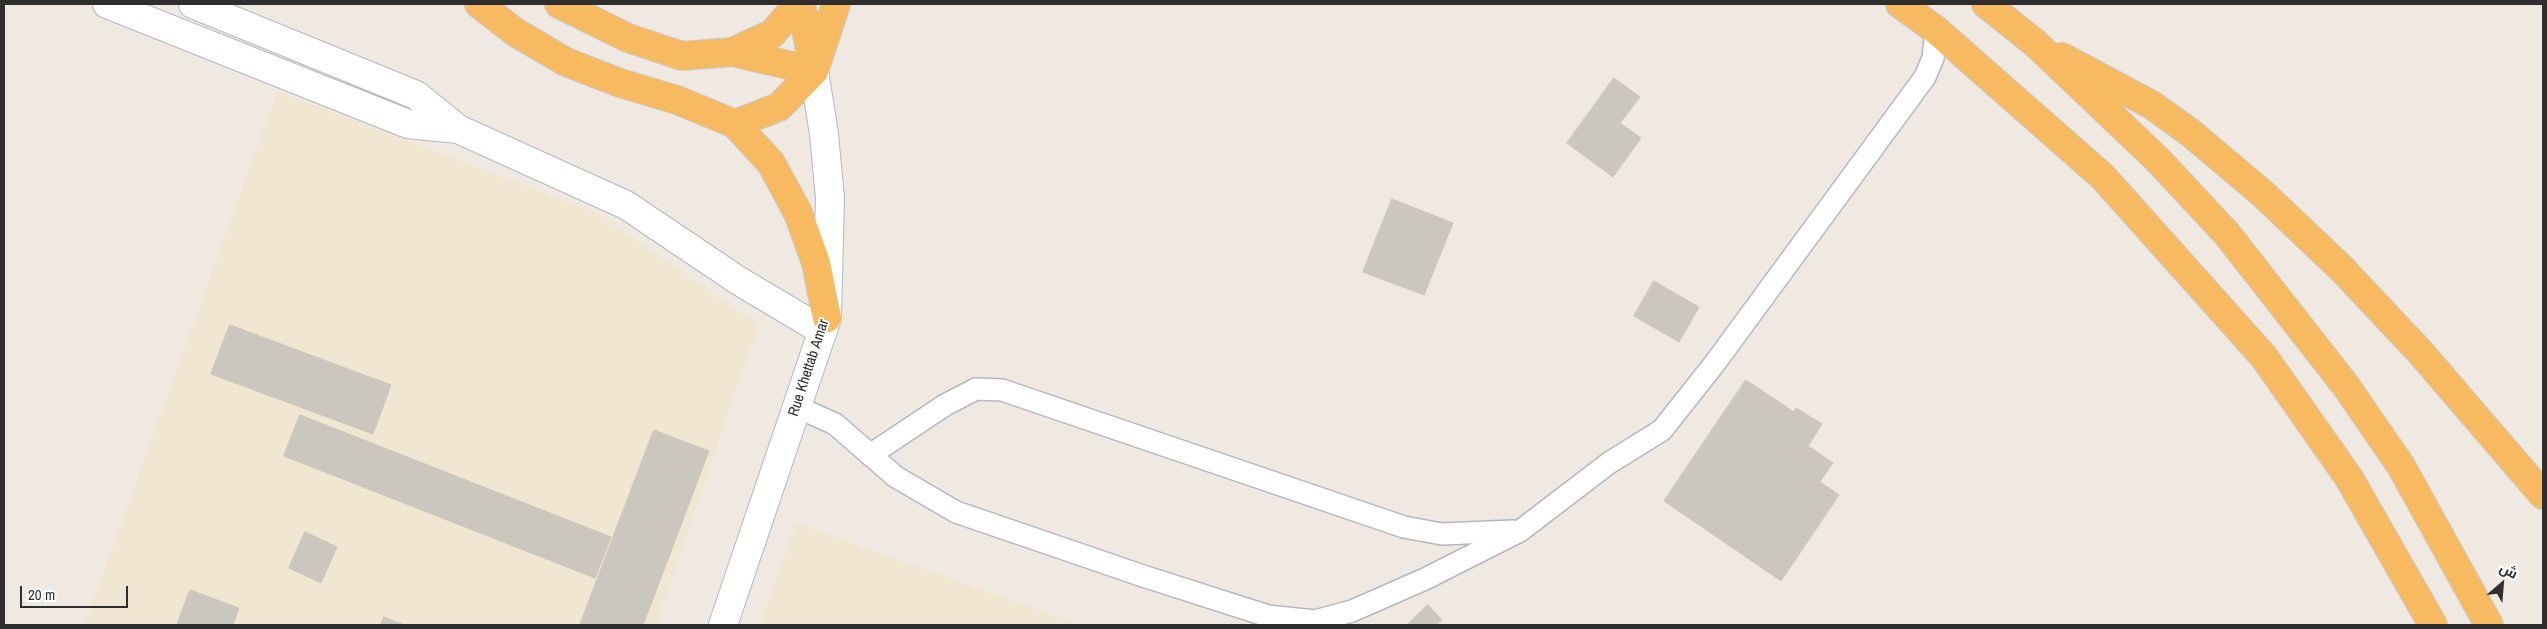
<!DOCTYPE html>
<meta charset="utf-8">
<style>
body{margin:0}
#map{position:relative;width:2547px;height:629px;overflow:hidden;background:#efe9e1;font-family:"Archivo Narrow",Cairo,sans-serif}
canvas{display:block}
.frame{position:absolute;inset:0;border:5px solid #2e2e2e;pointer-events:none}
.north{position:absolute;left:2477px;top:559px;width:50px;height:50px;-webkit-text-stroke:4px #fff;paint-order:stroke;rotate:27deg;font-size:14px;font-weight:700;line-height:20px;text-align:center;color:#2e2e2e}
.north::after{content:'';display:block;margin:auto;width:18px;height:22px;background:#2e2e2e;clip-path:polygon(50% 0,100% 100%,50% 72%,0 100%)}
.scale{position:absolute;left:20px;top:586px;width:108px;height:22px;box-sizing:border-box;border:2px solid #2e2e2e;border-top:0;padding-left:6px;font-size:15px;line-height:18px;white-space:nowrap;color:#2e2e2e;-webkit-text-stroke:4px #fff;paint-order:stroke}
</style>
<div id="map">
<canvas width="2547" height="629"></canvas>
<div class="frame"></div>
<div class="north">ش</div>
<div class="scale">20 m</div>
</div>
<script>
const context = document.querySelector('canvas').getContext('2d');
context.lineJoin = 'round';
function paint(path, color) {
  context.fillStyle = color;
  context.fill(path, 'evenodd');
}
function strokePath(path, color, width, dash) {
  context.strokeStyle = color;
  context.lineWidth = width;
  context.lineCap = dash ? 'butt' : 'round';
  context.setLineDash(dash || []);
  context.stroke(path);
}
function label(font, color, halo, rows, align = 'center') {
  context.font = font + ' "Archivo Narrow",sans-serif';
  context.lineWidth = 4;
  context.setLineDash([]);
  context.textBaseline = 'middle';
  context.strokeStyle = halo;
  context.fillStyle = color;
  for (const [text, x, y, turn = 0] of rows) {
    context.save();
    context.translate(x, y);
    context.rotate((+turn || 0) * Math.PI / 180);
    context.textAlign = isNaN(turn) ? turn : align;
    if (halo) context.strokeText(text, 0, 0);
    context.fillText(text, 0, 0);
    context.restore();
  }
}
const education = new Path2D(`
 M277,91L596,212L759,325L656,625H84Z
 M796,523L1081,625H759Z`);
const building = new Path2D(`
 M1614,78L1640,97L1620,123L1641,138L1613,177L1567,143Z
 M1392,199L1453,223L1424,295L1363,272Z
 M1654,281L1699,307L1679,342L1634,316Z
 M230,325L391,385L373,434L211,374Z
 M1746,380L1794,412L1796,408L1822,424L1808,446L1833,463L1820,482L1839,495L1781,581L1664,501Z
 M300,415L611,537L595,578L284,456Z
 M654,430L709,451L643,625H580Z
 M305,532L337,547L321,583L289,568Z
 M190,590L239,608L233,625H177Z
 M1428,605L1442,620L1436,625H1407Z
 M384,617L404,625H381Z`);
const service = new Path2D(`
 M797,407L835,424L896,477L956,512L1143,576L1268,616L1315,621L1352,611L1425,579L1520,531L1609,463L1662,430L1715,363L1925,77L1933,58L1936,30
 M870,455L945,405L976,389L1002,390L1404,527L1442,534L1513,531`);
const minor = new Path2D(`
 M107,4L408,124L458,129
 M193,4L416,95L458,129L626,205L739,281L823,331`);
const secondary = new Path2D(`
 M723,625L827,318L830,198L824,134L814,71`);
const trunk = new Path2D(`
 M479,4L515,32L566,62L620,83L677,100L735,124L771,163L798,213L816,263L827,318
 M559,4L628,38L682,56L732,52L772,34L798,4
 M801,4L814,70
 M1900,4L1936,30L2103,177L2264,357L2349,478L2433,625
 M1986,4L2035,43L2158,160L2227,234L2346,386L2401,466L2489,625
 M732,52L814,71
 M2062,57L2152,105L2192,134L2263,194L2342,269L2421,353L2543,495
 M735,124L779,107L814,71L836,4`);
const streetNames = [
 ["Rue Khettab Amar",809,368,-72]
];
paint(education, '#f0e6d1');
paint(building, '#cbc7bf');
strokePath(building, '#cbc5ba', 1);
strokePath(service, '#b4b7c1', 24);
strokePath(minor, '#b4b7c1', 30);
strokePath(secondary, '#b4b7c1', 30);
strokePath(trunk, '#c9c9c9', 30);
strokePath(service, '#fff', 21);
strokePath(minor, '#fff', 28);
strokePath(secondary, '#fff', 28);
strokePath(trunk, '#f8ba60', 28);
label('15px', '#2e2e2e', '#fff', streetNames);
</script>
